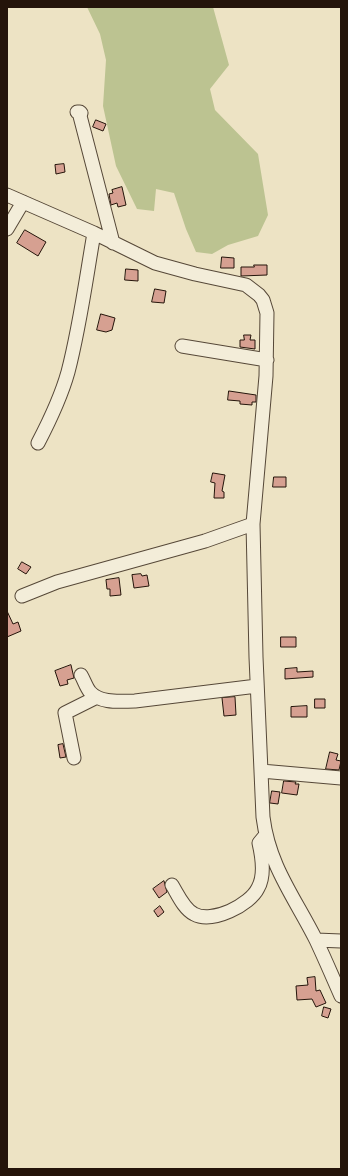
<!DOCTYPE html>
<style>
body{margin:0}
#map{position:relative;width:348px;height:1176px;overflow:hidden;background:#ede3c4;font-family:"Libre Caslon Text",serif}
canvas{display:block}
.frame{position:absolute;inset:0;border:8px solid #24140a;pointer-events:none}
</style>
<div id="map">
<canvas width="348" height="1176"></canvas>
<div class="frame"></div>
</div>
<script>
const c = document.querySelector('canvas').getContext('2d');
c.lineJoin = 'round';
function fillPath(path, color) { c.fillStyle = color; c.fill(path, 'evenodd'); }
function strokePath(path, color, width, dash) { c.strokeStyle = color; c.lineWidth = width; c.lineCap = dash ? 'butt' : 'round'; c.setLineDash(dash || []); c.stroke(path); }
fillPath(new Path2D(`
 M87,7H213L229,65L210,89L215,110L258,154L268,215L258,236L228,245L212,254L196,252L186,229L174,193L156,189L154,211L137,209L116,166L103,106L106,60L100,34Z`), '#bcc391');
const building = new Path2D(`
 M96,120L106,124L103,131L93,127Z
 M64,164L65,172L56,174L55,165Z
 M122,187L126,205L118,207L117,203L111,205L109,194L113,193L112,190Z
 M25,230L46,242L38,256L17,243Z
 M222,257L234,258V268H221Z
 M254,265H267V275L241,276V267H254Z
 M126,269L138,270V281L125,280Z
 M155,289L166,291L164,303L152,302Z
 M101,314L115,318L112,330L106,332L97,330Z
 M244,335H251L250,340H255V349L240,347V340H244Z
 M229,391L256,395V402H252V405L240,404V401L228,400Z
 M213,473L225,475L222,491L224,492V498H214L215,483L211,482Z
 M274,477H286V487H273Z
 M22,562L31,567L26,574L18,569Z
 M141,574L142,576L147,575L149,586L134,588L132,575Z
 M119,578L121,595L110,596V589H107L106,580Z
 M7,611L13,624L18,622L21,631L7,637Z
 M281,637H296V647H281Z
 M71,665L74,678L67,680L68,684L60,686L55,671Z
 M297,668V672L313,671V677L285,679V669Z
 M235,697L236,715L224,716L222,698Z
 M315,699H325V708H315Z
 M307,706V717H291V707Z
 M63,744L66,757L60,758L58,745Z
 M330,752L338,754L336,760L341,761L339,770L326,769Z
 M284,781L296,782L295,784H299L297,795L282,793Z
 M272,791L280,792L278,804L270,803Z
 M164,881L167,892L159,898L153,889Z
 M160,906L164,912L158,917L154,911Z
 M315,977L316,991L320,990L326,1003L316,1007L312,999L297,1000L296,986L308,985L307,978Z
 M324,1007L331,1009L328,1018L322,1016Z`);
fillPath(building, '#d6a091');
strokePath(building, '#24140a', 1);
const minor = new Path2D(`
 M77,112H80L81,113L80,116L113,243
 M7,195L94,233L155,263L195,274L246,285L259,295L263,300L267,313L266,376L253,524L256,657L263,817C269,866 295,898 316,940C325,959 333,978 341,996
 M7,229L23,202
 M182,346L267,360
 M38,443C50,420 61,397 68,372C80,326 86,279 94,233
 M22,596L57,582L205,541L253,524
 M81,675C84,680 86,687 90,692C101,704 121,701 135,701L257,686
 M74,758L65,713L97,697
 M261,771L341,778
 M172,885C178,895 184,909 194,914C212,924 250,905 258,888C265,876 262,856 259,843L264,837
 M316,940L341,941`);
strokePath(minor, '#564838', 15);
strokePath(minor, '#f3edd9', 13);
</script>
